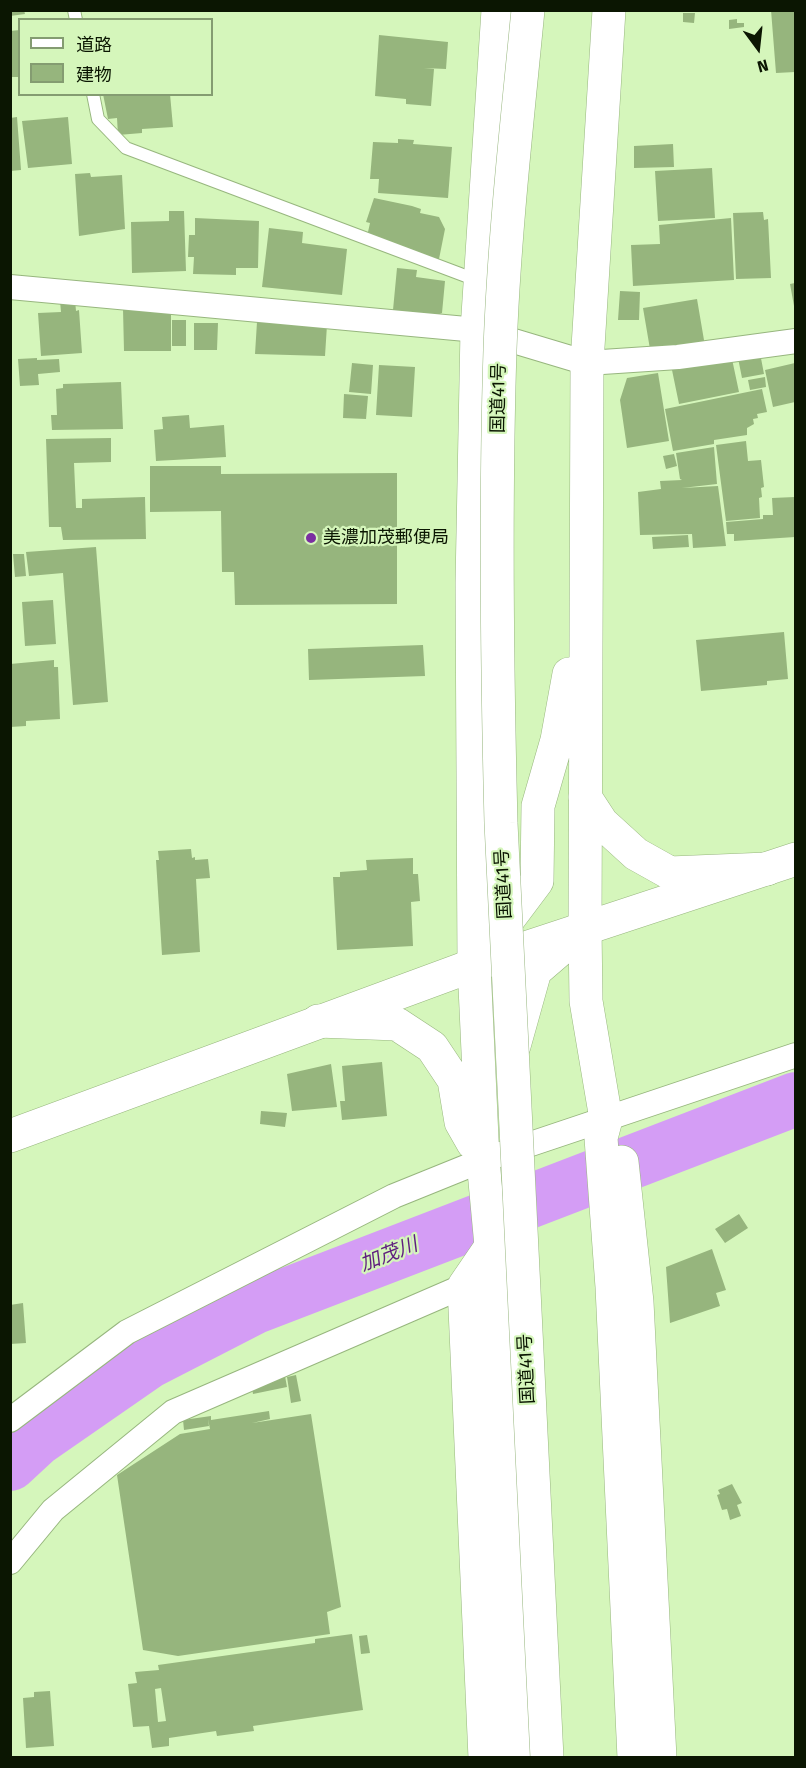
<!DOCTYPE html>
<meta charset="utf-8">
<style>
body{margin:0}
#map{position:relative;width:806px;height:1768px;overflow:hidden;background:#d5f6bb;font-family:"Fira Sans","Noto Sans JP",sans-serif}
canvas{display:block}
.frame{position:absolute;inset:0;border:12px solid #0b1602;pointer-events:none}
.legend{position:absolute;left:18px;top:18px;width:195px;height:78px;box-sizing:border-box;background:#d5f6bb;border:2px solid #849c71;margin:0;padding:8px 10px;list-style:none;font-size:18px;color:#0b1602}
.legend li{display:flex;align-items:center;gap:12px;height:30px}
.legend b{width:30px;border:2px solid #849c71}
.north{position:absolute;left:728px;top:18px;width:60px;height:60px;-webkit-text-stroke:4px #d5f6bb;paint-order:stroke;rotate:165deg;font-size:16px;font-weight:700;line-height:24px;text-align:center;color:#0b1602}
.north::after{content:'';display:block;margin:auto;width:21px;height:27px;background:#0b1602;clip-path:polygon(50% 0,100% 100%,50% 72%,0 100%)}
</style>
<div id="map">
<canvas width="806" height="1768"></canvas>
<div class="frame"></div>
<ul class="legend">
<li><b style="height:8px;background:#fff"></b>道路</li>
<li><b style="height:16px;background:#96b57d"></b>建物</li>
</ul>
<div class="north">N</div>
</div>
<script>
const c = document.querySelector('canvas').getContext('2d');
c.lineJoin = 'round';
function strokePath(path, color, width, dash) { c.strokeStyle = color; c.lineWidth = width; c.lineCap = dash ? 'butt' : 'round'; c.setLineDash(dash || []); c.stroke(path); }
function fillPath(path, color) { c.fillStyle = color; c.fill(path, 'evenodd'); }
function write(font, color, halo, rows, align = 'center') {
  c.font = font + ' "Fira Sans","Noto Sans JP",sans-serif'; c.lineWidth = 4.5; c.setLineDash([]); c.textBaseline = 'middle'; c.strokeStyle = halo; c.fillStyle = color; for (const [text, x, y, turn = 0] of rows) {
    c.save(); c.translate(x, y); c.rotate((+turn || 0) * Math.PI / 180); c.textAlign = isNaN(turn) ? turn : align; if (halo) c.strokeText(text, 0, 0); c.fillText(text, 0, 0); c.restore();
  }
}
strokePath(new Path2D(`
 M10,1464L37,1439L148,1362L255,1307L796,1099`), '#d49df5', 54);
fillPath(new Path2D(`
 M10,10H24L25,14L10,16Z
 M771,10H795V72L776,73Z
 M683,13H695L694,23L683,22Z
 M737,19V23H744V27L729,29V20Z
 M20,30V77H10V31Z
 M379,35L448,42L446,69L424,68L434,69L431,106L406,104V99L375,96Z
 M103,94H170L173,127L142,129V133L118,135L117,118L108,119Z
 M17,117L21,170L10,171V118Z
 M68,117L72,164L28,168L22,121Z
 M398,139L414,140L413,144L452,147L448,198L378,193L379,179H370L373,142L398,143Z
 M673,144L674,167L634,168V146Z
 M712,168L715,218L658,221L655,171Z
 M90,173L91,177L122,175L125,229L79,236L75,174Z
 M374,198L412,206L421,209L420,213L439,217L445,229L438,264L366,241L370,223L366,222Z
 M169,211H184L186,271L132,273L131,222L169,221Z
 M763,212L764,220L768,219L771,278L736,279L733,213Z
 M195,218L259,221L258,268H236V275L193,274L194,257H188L189,235H195Z
 M731,218L734,280L633,286L631,245L660,244L659,225Z
 M269,228L303,232L302,243L347,249L342,295L262,287Z
 M397,268L417,270L416,277L445,281L442,313L437,315L393,310Z
 M795,283V306H794L790,284Z
 M620,291L640,292L639,320H618Z
 M697,299L705,346L651,355L643,308Z
 M75,300L76,311L79,310L82,353L41,356L38,313L61,312L60,301Z
 M123,309H171V351H124Z
 M172,320H186V346H172Z
 M257,322L327,325L325,356L255,354Z
 M194,323H218L217,350H194Z
 M760,353L764,374L742,378L738,358Z
 M37,358V360L59,359L60,372L38,374L39,385L20,386L18,359Z
 M724,359H732L739,392L679,404L672,370Z
 M352,363L373,365L371,394L349,392Z
 M795,363V402L773,407L765,370Z
 M379,365L415,367L412,417L376,415Z
 M658,373L669,441L627,448L620,400L627,378Z
 M765,377L766,387L750,390L748,380Z
 M121,382L123,429L52,430L51,415H57L56,389L63,388V384Z
 M762,389L767,412L757,414L758,418L753,419L754,424L747,428V435L714,440V444L673,451L665,409Z
 M344,394L368,396L366,419L343,418Z
 M189,415L190,428L224,425L226,457L156,461L154,430L163,429L162,417Z
 M111,438V462L74,463L76,508H82V499L145,497L146,539L63,540L61,527H49L46,439Z
 M746,441L748,461L761,460L764,487L761,488L762,497L759,498L760,518L726,521L716,445Z
 M714,447L717,484L682,488L718,486L726,546L693,548L692,534L640,535L638,492L661,489L660,481L682,480L680,479L676,453Z
 M674,454L677,466L666,469L663,456Z
 M150,466H221V474L397,473V604L235,605L234,572H222L221,511L150,512Z
 M795,497V537L734,541V534H727L726,522L763,519V515H773L772,498Z
 M688,535L689,547L653,549L652,537Z
 M96,547L108,702L73,705L63,573L29,576L26,552Z
 M13,554H24L26,576L15,577Z
 M53,600L56,644L25,646L22,602Z
 M784,632L788,679L767,681V685L701,691L696,640Z
 M423,645L425,676L309,680L308,649Z
 M54,660V667H58L60,719L26,721V726L10,727V664Z
 M191,849L192,858L195,857V860L208,859L210,878L196,879L200,952L162,955L156,860H159L158,851Z
 M413,858V874H418L420,901L411,902L413,946L337,950L333,877H340V872L367,870L366,860Z
 M382,1062L387,1116L342,1120L340,1101H345L342,1066Z
 M331,1064L337,1107L292,1111L287,1074Z
 M261,1111L287,1113L285,1127L260,1124Z
 M739,1214L748,1228L725,1243L715,1229Z
 M712,1249L726,1290L716,1293L720,1306L670,1323L666,1267Z
 M23,1303L26,1343L10,1344V1305Z
 M296,1375L301,1401L291,1403L287,1377Z
 M285,1376L287,1387L253,1394L251,1382Z
 M269,1411L270,1419L252,1423L311,1414L341,1607L327,1612L330,1634L178,1656L143,1650L117,1475L180,1434L210,1429L208,1419L209,1426L184,1430L183,1420L211,1416V1420Z
 M732,1484L742,1503L737,1505L741,1516L730,1520L727,1509L722,1510L717,1495L720,1494L718,1490Z
 M352,1634L363,1710L253,1726L254,1731L217,1736L216,1731L169,1738V1746L152,1748L149,1726L133,1727L128,1684L137,1683L135,1672L159,1670L158,1665L315,1643V1639ZM161,1688L166,1721L158,1722L155,1689Z
 M367,1635L370,1653L361,1654L359,1636Z
 M50,1691L54,1746L26,1748L23,1698L34,1697V1692Z`), '#96b57d');
const lane = new Path2D(`
 M74,10L76,20
 M93,94L98,119L126,148L479,281`);
const street = new Path2D(`
 M10,287L477,330L587,363L678,357L796,341
 M10,1420L127,1332L394,1196L483,1160L796,1055
 M10,1562L53,1510L173,1412L464,1286`);
const secondary = new Path2D(`
 M10,1136L474,965L796,859`);
const highway = new Path2D(`
 M498,10L477,330L472,583L474,965L483,1160L495,1289L518,1758
 M609,10L587,363L585,928L586,1001L606,1119L601,1138L612,1287L634,1758
 M585,797L602,823L636,854L670,873L767,869
 M495,937L537,881L538,806L557,740L569,674
 M318,1021L397,1024L432,1047L454,1080L461,1122L473,1143
 M514,1046L535,971L585,928
 M622,1162L637,1302L660,1758
 M485,1758L464,1286L490,1248`);
strokePath(lane, '#97b67e', 14);
strokePath(street, '#97b67e', 26);
strokePath(secondary, '#97b67e', 34);
strokePath(highway, '#97b67e', 34);
strokePath(lane, '#fff', 12);
strokePath(street, '#fff', 24);
strokePath(secondary, '#fff', 33);
strokePath(highway, '#fff', 33);
const highwayBridge = new Path2D(`
 M528,10C517,123 504,237 500,350C495,508 497,666 501,823L547,1758`);
strokePath(highwayBridge, '#97b67e', 34, []);
strokePath(highwayBridge, '#fff', 33);
for (const [x, y, r, color] of [
 [311,538,6,"#7b2fa1"]
]) { const dot = new Path2D(); dot.arc(x, y, r, 0, 2 * Math.PI); c.fillStyle = color; c.fill(dot); strokePath(dot, '#d5f6bb', 2); }
write('18px', '#0b1602', '#d5f6bb', [
 ["国道41号",499,398,-89],
 ["国道41号",504,884,-93],
 ["国道41号",527,1369,-93]
]);
write('18px', '#0b1602', '#d5f6bb', [
 ["美濃加茂郵便局",323,538]
], 'left');
write('italic 20px', '#5f1e7f', '#d5f6bb', [
 ["加茂川",389,1255,-21]
]);
</script>
